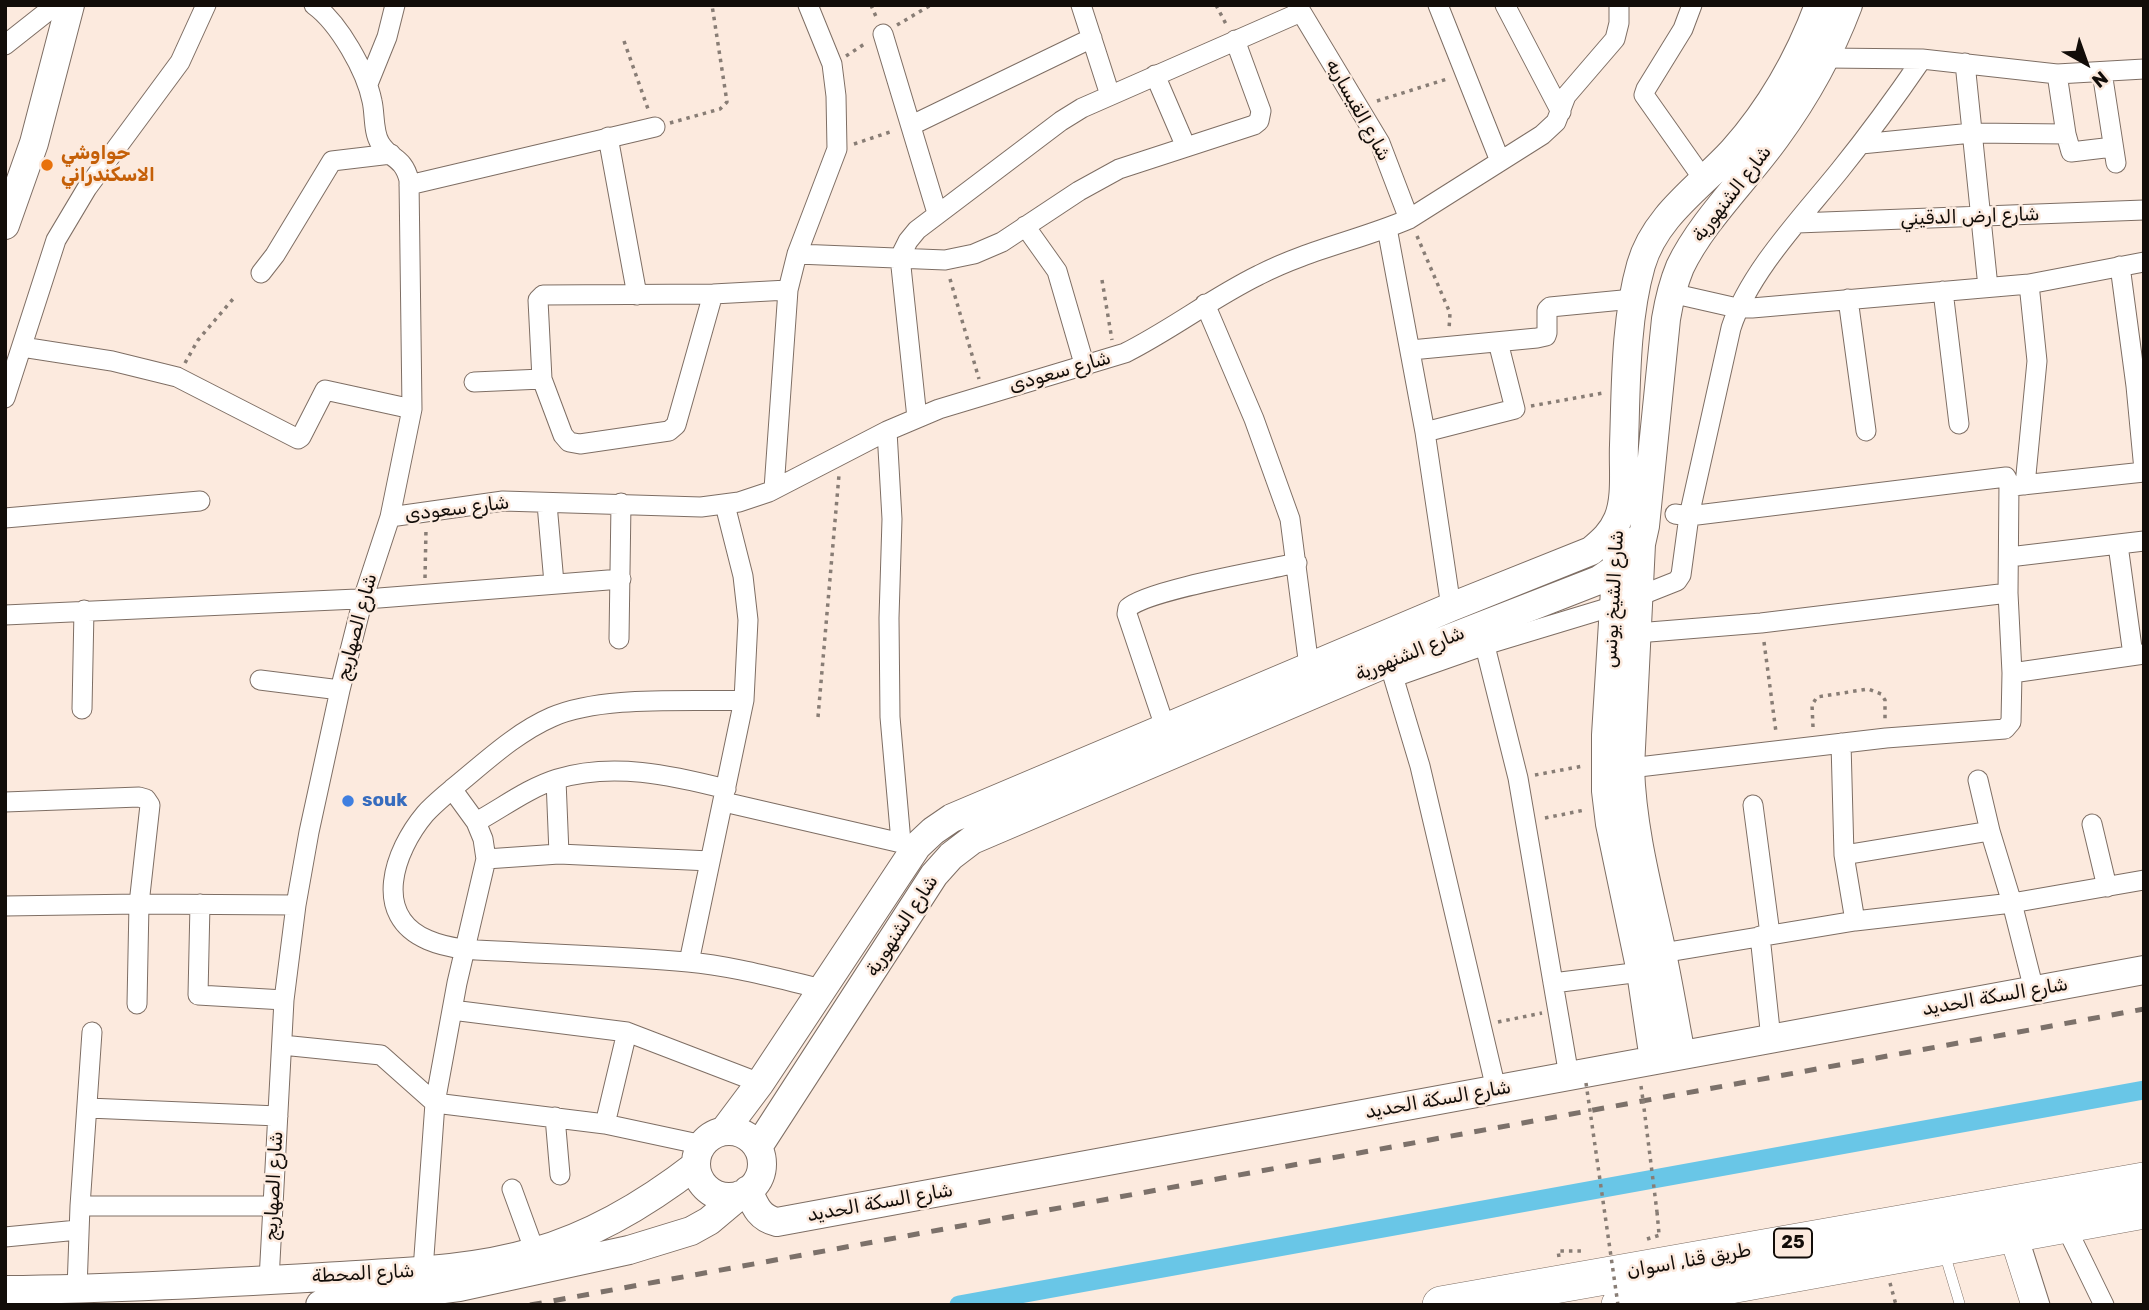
<!DOCTYPE html>
<meta charset="utf-8">
<style>
body{margin:0}
#map{position:relative;width:2149px;height:1310px;overflow:hidden;background:#fceade;font-family:Rubik,sans-serif}
canvas{display:block}
.frame{position:absolute;inset:0;border:7px solid #120d09;pointer-events:none}
.north{position:absolute;left:2051px;top:28px;width:70px;height:70px;-webkit-text-stroke:5px #fceade;paint-order:stroke;rotate:140deg;font-size:19px;font-weight:700;line-height:28px;text-align:center;color:#120d09}
.north::after{content:'';display:block;margin:auto;width:24px;height:32px;background:#120d09;clip-path:polygon(50% 0,100% 100%,50% 72%,0 100%)}
</style>
<div id="map">
<canvas width="2149" height="1310"></canvas>
<div class="frame"></div>
<div class="north">N</div>
</div>
<script>
const c = document.querySelector('canvas').getContext('2d');
c.lineJoin = 'round';
function strokePath(path, color, width, dash) { c.strokeStyle = color; c.lineWidth = width; c.lineCap = dash ? 'butt' : 'round'; c.setLineDash(dash || []); c.stroke(path); }
function write(font, color, halo, rows, align = 'center') {
  c.font = font + ' Rubik,"Noto Naskh Arabic",sans-serif'; c.lineWidth = 5; c.setLineDash([]); c.textBaseline = 'middle'; c.strokeStyle = halo; c.fillStyle = color; for (const [text, x, y, turn = 0] of rows) {
    c.save(); c.translate(x, y); c.rotate((+turn || 0) * Math.PI / 180); c.textAlign = isNaN(turn) ? turn : align; if (halo) c.strokeText(text, 0, 0); c.fillText(text, 0, 0); c.restore();
  }
}
strokePath(new Path2D(`
 M959,1305L2144,1090`), '#69c6e7', 19);
const lane = new Path2D(`
 M2006,1242L2026,1305
 M1945,1255L1960,1305`);
const street = new Path2D(`
 M1081,5L1110,95
 M1297,5L1380,143L1409,219
 M1438,5L1500,161
 M1505,5L1561,112
 M1692,5L1683,29L1646,89L1644,95L1704,180
 M883,34L937,213
 M5,45L48,11
 M1922,59L2057,74L2144,69
 M1965,63L1988,287
 M2102,72L2116,163
 M1155,75L1186,147
 M368,84L387,37L395,5
 M912,125L1092,38
 M2066,134L2071,152L2113,147
 M608,137L637,295
 M1861,144L1972,133L2066,134L2057,74
 M409,185L655,127
 M1797,223L2144,210
 M1025,226L1057,271L1085,367
 M1387,228L1425,432L1451,607
 M797,254L945,260L974,254L1002,242L1079,191L1119,169L1254,125L1259,121L1261,111L1235,40
 M2120,266L2136,386L2144,470
 M261,273L275,255L332,161L391,154
 M1943,291L1959,424
 M1671,293L1737,308H1752L2029,284L2144,262
 M713,294L676,425L669,431L580,444L569,442L563,435L542,379L538,300L543,295L713,294L788,290
 M1848,299L1866,431
 M1205,304L1254,419L1290,519L1309,667
 M22,347L112,361L177,377L298,439L301,437L325,390L412,409
 M1411,350L1537,338L1546,336L1547,333V310L1550,307L1633,299
 M474,382L542,379
 M5,398L56,240L87,188L180,62L206,5
 M917,418L900,257L908,241L917,230L1061,121L1082,108L1301,12
 M887,431L892,519L889,618L890,717L901,842
 M1425,432L1515,409L1498,342
 M2025,485L2037,361L2029,284
 M2013,486L2144,472
 M774,489L788,290L797,254L837,149L836,96L832,64L808,5
 M547,504L554,583
 M1675,514L1689,516L2006,477L2009,483L2008,593
 M390,517L503,501L701,507L739,502L769,492L887,431L939,409L1125,353C1171,330 1212,298 1259,275C1307,250 1360,240 1409,219L1542,135L1556,122L1566,96L1615,39L1619,23V5
 M5,518L200,501
 M2118,545L2133,655
 M2009,557L2144,541
 M5,615L379,598L621,579
 M1482,634L1518,778L1569,1076
 M619,639L621,503
 M1390,666L1420,766L1496,1089
 M2012,673L2144,654
 M1394,677L1485,645L1614,606L1677,581L1681,575L1689,516L1731,328C1749,272 1803,216 1840,170C1869,134 1896,97 1922,59L1826,58
 M260,680L340,690
 M82,709L84,610
 M1165,727L1127,614L1128,608C1147,590 1266,570 1297,563
 M1841,743L1844,855L1855,921
 M1630,768L1886,738L2005,729L2011,722L2012,673L2008,593L1761,623L1637,633
 M556,780L559,854
 M452,789C483,764 515,733 552,717C602,695 689,702 744,700L748,620L743,576L725,505
 M5,802L139,797L146,799L150,805L139,904L296,905
 M724,802L910,845
 M1753,805L1770,934
 M476,822C502,808 528,788 557,779C612,762 671,775 726,789
 M2092,824L2107,887
 M1990,831L2012,903L2034,990
 M1844,855L1990,831L1978,780
 M486,859L559,854L710,861
 M200,904L198,995L284,1000
 M5,906L139,904L137,1004
 M1760,936L1771,1039
 M1662,953L1855,921L2012,903L2144,880
 M689,962L744,700
 M1553,983L1641,972
 M452,1010L627,1032L760,1083
 M282,1045L381,1055L435,1103L605,1124L703,1145
 M88,1108L278,1116
 M555,1117L560,1175
 M605,1124L627,1032
 M512,1189L535,1252
 M80,1206L92,1032
 M2065,1225L2104,1305
 M2015,1226L2040,1305
 M5,1237L78,1230
 M423,1270L435,1103L457,983L486,859L483,839L476,822L452,789C443,797 433,805 425,814C394,851 371,916 428,940C456,952 488,950 517,952C574,955 631,957 688,962C733,966 779,979 823,989
 M269,1280L284,1000L296,905L309,832L340,690L363,599L390,517L412,409L409,180C403,156 390,160 380,143C373,132 375,113 372,101C366,71 339,23 314,5
 M77,1289L80,1206H273`);
const secondary = new Path2D(`
 M5,225L34,143L70,5
 M1638,539L1641,544L1630,768C1632,828 1647,885 1660,944C1668,981 1674,1018 1681,1055
 M1617,558L1606,735V791L1610,824L1641,972L1654,1060
 M724,1131L760,1083L917,846L933,831L952,818L1451,607L1591,551C1603,541 1612,533 1618,519C1627,498 1623,468 1624,445C1626,387 1625,321 1641,265C1655,216 1700,187 1733,151C1771,108 1799,59 1819,5
 M696 1164a33 33 0 1 1 66 0a33 33 0 1 1-66 0Z
 M758,1147L934,875L951,856L972,840L1389,662L1599,580L1631,558L1641,544L1645,526L1666,319C1669,301 1673,284 1680,267C1702,221 1746,179 1776,137C1806,96 1830,53 1848,5
 M748,1190C755,1206 759,1218 777,1222L2144,970
 M5,1290C111,1289 218,1283 323,1277C394,1272 466,1272 534,1252C594,1235 647,1203 696,1165
 M320,1305L459,1287L629,1250L691,1231L709,1221L740,1195`);
const highway = new Path2D(`
 M1441,1305L2144,1181
 M1620,1305L2144,1210`);
strokePath(lane, '#7e6e64', 11);
strokePath(street, '#7e6e64', 21);
strokePath(secondary, '#7e6e64', 30);
strokePath(highway, '#7e6e64', 38);
strokePath(new Path2D(`
 M871,5L877,19
 M1216,5L1227,26
 M897,25L931,5
 M624,41L648,109
 M846,56L866,43
 M1377,101L1447,79
 M670,123L720,109L727,102L712,5
 M854,144L893,131
 M1417,236L1450,313L1449,330
 M950,279L979,379
 M1102,280L1112,340
 M185,363L198,340L233,299
 M1531,406L1603,393
 M425,578L426,529
 M1764,642L1776,732
 M818,717L839,475
 M1813,727L1812,705L1817,697L1868,689L1881,694L1885,700V721
 M1535,775L1583,766
 M1545,818L1585,810
 M1498,1022L1542,1013
 M1641,1086L1643,1100
 M1657,1212L1659,1234
 M1647,1239L1660,1235
 M1559,1257L1558,1251H1582
 M1890,1283L1896,1305`), '#887d75', 3.5, [3.5, 5]);
strokePath(lane, '#fff', 10);
strokePath(street, '#fff', 19);
strokePath(secondary, '#fff', 28);
strokePath(highway, '#fff', 37);
strokePath(new Path2D(`
 M530,1305L2144,1009`), '#7c716a', 5, [12, 12]);
strokePath(new Path2D(`
 M1586,1083L1618,1305
 M1643,1100L1657,1212`), '#887d75', 3.5, [3.5, 5]);
for (const [x, y, r, color] of [
 [47,165,7,"#e8710a"],
 [348,801,7,"#3f7fe0"]
]) { const dot = new Path2D(); dot.arc(x, y, r, 0, 2 * Math.PI); c.fillStyle = color; c.fill(dot); strokePath(dot, '#fceade', 2.5); }
for (const [x, y, w] of [
 [1793,1243,38]
]) { const box = new Path2D(); box.roundRect(x - w / 2, y - 14.5, w, 29, 5); c.fillStyle = '#fceade'; c.fill(box); strokePath(box, '#120d09', 2); }
write('bold 18px', '#120d09', null, [
 ["25",1793,1243]
]);
write('19px', '#120d09', '#fceade', [
 ["شارع القيساريه",1358,110,61],
 ["شارع الشنهورية",1732,194,-52],
 ["شارع ارض الدقيني",1970,217,-2],
 ["شارع سعودى",1060,372,-16],
 ["شارع سعودى",457,509,-7],
 ["شارع الشيخ يونس",1614,599,-87],
 ["شارع الصهاريج",357,627,-75],
 ["شارع الشنهورية",1410,654,-22],
 ["شارع الشنهورية",902,926,-57],
 ["شارع السكة الحديد",1995,997,-10],
 ["شارع السكة الحديد",1438,1100,-10],
 ["شارع الصهاريج",274,1186,-87],
 ["شارع السكة الحديد",880,1203,-10],
 ["طريق قنا, اسوان",1689,1261,-10],
 ["شارع المحطة",363,1274,-3]
]);
write('bold 19px', '#c56008', '#fceade', [
 ["حواوشي",61,154],
 ["الاسكندراني",61,176]
], 'left');
write('bold 19px', '#366cbe', '#fceade', [
 ["souk",362,801]
], 'left');
</script>
